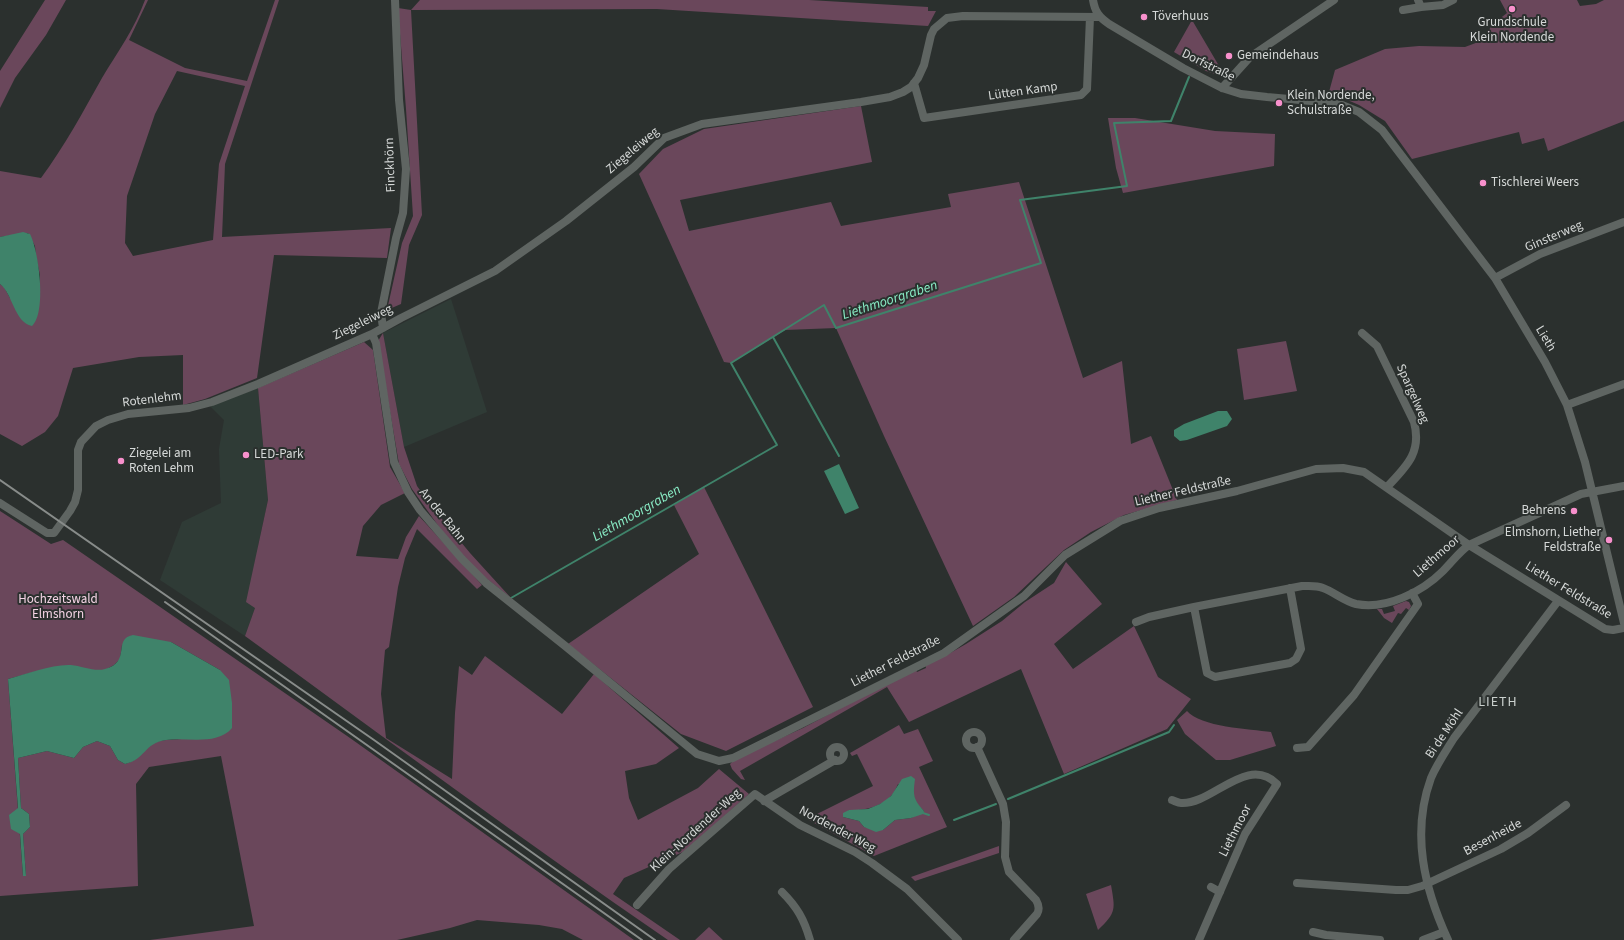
<!DOCTYPE html>
<meta charset="utf-8">
<style>
body{margin:0}
canvas{display:block;background:#2b302e}
</style>
<canvas width="1624" height="940"></canvas>
<script>
const c = document.querySelector('canvas').getContext('2d');
c.lineJoin = 'round';
function fillPath(path, color) { c.fillStyle = color; c.fill(path, 'evenodd'); }
function strokePath(path, color, width, dash) { c.strokeStyle = color; c.lineWidth = width; c.lineCap = dash ? 'butt' : 'round'; c.setLineDash(dash || []); c.stroke(path); }
function write(font, color, halo, rows, align = 'center') {
  c.font = font + ' "Source Sans 3",sans-serif'; c.lineWidth = 4; c.setLineDash([]); c.textBaseline = 'middle'; c.strokeStyle = halo; c.fillStyle = color; for (const [text, x, y, turn = 0] of rows) {
    c.save(); c.translate(x, y); c.rotate((+turn || 0) * Math.PI / 180); c.textAlign = isNaN(turn) ? turn : align; if (halo) c.strokeText(text, 0, 0); c.fillText(text, 0, 0); c.restore();
  }
}
fillPath(new Path2D(`
 M451,299L487,412L404,447L383,333Z
 M258,388L268,500L258,546L255,608L245,636L160,580L182,522L221,503L219,449L224,420L210,406Z`), '#2f3b36');
fillPath(new Path2D(`
 M45,0H66L46,35L15,78L0,108V71Z
 M145,0H148L129,40L185,68L247,81L275,0H279L225,164L222,237L391,228L387,258L274,255L257,378L205,399L183,405V355L139,357L73,368L58,416L45,432L22,446L0,434V284L4,287L10,298L38,311L40,275L36,257L35,246L28,233L0,237V171L41,178C64,147 83,112 102,78C117,53 135,28 145,0ZM177,71L245,86L219,164L213,240L133,256L125,243L127,196L155,114Z
 M420,0H809L928,7V11H936L928,26L657,9L411,10L422,215L409,245L401,304L387,310L402,243L413,216L406,109L398,8L411,10Z
 M1500,0H1577L1580,6L1596,4L1604,0H1624V121L1548,151L1544,138L1522,144L1519,132L1412,159L1385,121L1359,105L1329,92L1335,70L1385,49L1419,46L1465,47L1481,41L1493,24L1507,13Z
 M1192,20L1222,71L1215,74L1206,71L1174,52Z
 M861,106L872,162L680,200L689,231L831,202L841,226L951,207L948,194L1019,182L1083,378L1122,361L1131,444L1151,436L1177,500L1124,515L1091,532L1064,550L1014,597L973,626L884,436L836,328L785,330L731,363L724,362L639,174L663,149L704,129Z
 M1108,118H1135L1215,131L1275,134L1274,166L1123,193L1116,168Z
 M383,333L404,447L417,486L432,507L470,553L511,598L462,559L412,489L399,464L378,341Z
 M1286,341L1297,391L1244,400L1237,349Z
 M364,342L373,350L390,467L405,493L381,505L363,526L356,556L398,559L406,537L419,516L482,585L477,589L417,529L405,558L398,587L389,647L385,650L381,694L386,738L452,779L455,713L459,666L472,675L485,656L562,714L594,674L679,748L656,764L625,771L629,798L638,820L698,788L719,769L749,794L685,851L624,878L613,894L680,940H668C525,842 385,738 245,636L255,608L246,602L268,500L258,388Z
 M704,487L813,707L726,751L681,734L568,644L699,554L674,505Z
 M0,511L51,544L63,540L350,738L634,940H583L562,929L539,925L477,920L450,928L397,940H150L254,926L221,756L149,767L136,784L138,886L0,896ZM171,642L220,670L181,739C172,740 160,739 152,744C142,751 138,761 125,764L118,760L110,746L97,741L83,747L74,758L47,751L18,758L21,808L29,814L30,827L23,834L26,876H23L8,679L38,671L105,670L114,665L120,659L122,645Z
 M1066,562L1102,604L1054,644L1073,669L1134,626L1158,677L1191,699L1167,729L1064,774L1021,669L909,722L887,687L740,771L745,780L741,779L732,769L730,764L735,759L803,728L886,684L916,670L917,672L926,668L925,664L945,656L966,644L1002,621L1025,602L1054,583Z
 M1406,601L1409,602L1411,606L1409,610L1406,608L1401,614L1398,613L1392,623L1384,618L1377,609H1382L1384,614L1395,611L1393,606Z
 M1187,711C1200,727 1250,729 1271,732L1276,746L1230,760H1216L1185,734L1177,720Z
 M899,725L904,734L918,729L933,761L919,767L947,827L874,856L807,819L873,786L857,754L852,756L850,753ZM898,784L913,790L915,802L924,811L911,818L895,820L883,830L864,827L859,821L843,817L849,810C864,811 881,807 891,796C894,793 896,788 898,784Z
 M999,846V853L915,881L911,877Z
 M1111,885C1115,909 1117,912 1098,930L1086,894Z
 M709,927L723,940H695Z`), '#6a475b');
fillPath(new Path2D(`
 M23,232L30,234C39,251 47,313 32,326C14,322 13,294 0,284V237Z
 M1218,411H1227L1232,419L1227,426L1187,440L1180,441L1174,436V430L1184,424Z
 M839,464L859,508L845,514L824,471Z
 M133,635L171,642L220,670L229,680L232,703V728C217,746 187,737 166,740C144,743 145,760 125,764L118,760L110,746L97,741L83,747L74,758L47,751L18,758L21,808L29,814L30,827L23,834L26,876H23L20,834L11,829L9,815L18,808L8,679C27,674 52,664 71,665C82,666 95,672 105,669C132,662 112,639 133,635Z
 M911,776L915,779C913,795 913,799 924,811L923,814L911,818L895,820L883,830L876,832L864,827L859,821L843,817V813L849,810L868,809L880,804L891,796L902,779Z`), '#3f836a');
strokePath(new Path2D(`
 M773,337L839,456
 M511,598L777,445L731,363L824,305L836,328L1041,263L1020,200L1127,186L1114,123L1171,121L1189,77
 M1008,799L1169,732L1174,725
 M923,813L929,815
 M954,820L996,804`), '#3f836a', 2);
strokePath(new Path2D(`
 M1093,0C1095,12 1099,17 1109,24L1183,68L1222,88L1241,94L1267,97L1322,102L1342,105L1359,112L1382,130L1495,278L1545,362L1567,405L1585,462L1624,623
 M1421,7L1443,5L1453,0
 M1403,10L1421,7L1418,0
 M914,83L924,118L1081,95L1087,89L1090,17
 M1222,88L1250,57L1334,0
 M1495,278L1540,254L1624,222
 M383,328L381,313L396,238L403,213L406,169L399,100L395,0
 M1362,333L1377,346L1414,422C1422,452 1407,466 1387,487
 M372,334L376,343L394,462L408,492L420,510L462,559L486,583L564,645L697,754L719,761L733,758L944,653L1024,596L1065,555L1120,521L1159,508L1237,491L1316,469L1343,468L1364,472L1469,545L1605,629L1613,630L1624,628
 M1567,405L1624,384
 M0,503L47,533H54L70,511L75,502L78,490V450L81,442L96,426L108,420L128,414L189,408L212,402L258,384L372,334L401,318L495,271L566,221L634,167L664,138L702,124L861,102L890,97L903,92L911,87L918,78L924,65L931,35L934,29L947,18L963,16L1099,17
 M1290,588L1301,649L1296,659L1290,663L1215,677L1207,673L1194,607L1302,586C1309,586 1316,585 1323,588C1334,592 1344,601 1356,604C1386,610 1422,592 1443,571C1452,562 1459,552 1469,545L1581,494L1624,486
 M1136,622L1149,617L1194,607
 M966 740a8 8 0 1 1 16 0a8 8 0 1 1-16 0Z
 M977,747L1003,804L1006,822L1005,857L1009,872L1036,900C1039,905 1040,909 1037,914L1014,940
 M830 754a7 7 0 1 1 14 0a7 7 0 1 1-14 0Z
 M1297,748L1308,747L1354,695L1418,604L1412,593
 M1172,800C1175,801 1178,803 1181,803C1212,805 1247,754 1277,784L1245,834L1199,940
 M764,801L835,760
 M1297,883L1396,890H1408L1422,886L1501,849L1528,833L1566,805
 M1211,887L1220,892
 M782,892C797,907 804,919 810,940
 M637,905L669,869L755,794L800,825L855,852L872,863L907,889L958,940
 M1313,932L1326,935L1380,940
 M1423,940L1444,932
 M1448,940C1424,888 1411,833 1431,778C1437,764 1446,751 1454,738L1558,601`), '#5f6562', 8);
strokePath(new Path2D(`
 M0,480L374,740L655,940
 M165,602L642,940`), '#888c8a', 2);
for (const [x, y, r, color] of [
 [1512,9,4,"#f890cc"],
 [1144,17,4,"#f890cc"],
 [1229,56,4,"#f890cc"],
 [1279,103,4,"#f890cc"],
 [1483,183,4,"#f890cc"],
 [246,455,4,"#f890cc"],
 [121,461,4,"#f890cc"],
 [1574,511,4,"#f890cc"],
 [1609,540,4,"#f890cc"]
]) { const dot = new Path2D(); dot.arc(x, y, r, 0, 2 * Math.PI); c.fillStyle = color; c.fill(dot); strokePath(dot, '#2b302e', 1.5); }
write('13px', '#d6d9d8', '#2b302e', [
 ["Töverhuus",1152,17],
 ["Grundschule",1512,23,"center"],
 ["Klein Nordende",1512,38,"center"],
 ["Gemeindehaus",1237,56],
 ["Klein Nordende,",1287,96],
 ["Schulstraße",1287,111],
 ["Tischlerei Weers",1491,183],
 ["Ziegelei am",129,454],
 ["Roten Lehm",129,469],
 ["LED-Park",254,455],
 ["Behrens",1566,511,"right"],
 ["Elmshorn, Liether",1601,533,"right"],
 ["Feldstraße",1601,548,"right"]
], 'left');
write('13px', '#d6d9d8', '#2b302e', [
 ["Dorfstraße",1208,66,26],
 ["Lütten Kamp",1023,92,-8],
 ["Ziegeleiweg",633,151,-40],
 ["Finckhörn",391,165,-92],
 ["Ginsterweg",1554,237,-23],
 ["Ziegeleiweg",363,323,-26],
 ["Lieth",1545,339,59],
 ["Spargelweg",1412,394,66],
 ["Rotenlehm",152,400,-7],
 ["Liether Feldstraße",1183,492,-13],
 ["An der Bahn",442,516,51],
 ["Liethmoor",1437,557,-41],
 ["Liether Feldstraße",1568,591,31],
 ["Liether Feldstraße",896,662,-27],
 ["Bi de Möhl",1445,734,-56],
 ["Nordender Weg",837,830,28],
 ["Klein-Nordender-Weg",696,831,-42],
 ["Liethmoor",1236,831,-63],
 ["Besenheide",1493,838,-28]
]);
write('13px', '#f5d4e5', '#2b302e', [
 ["Hochzeitswald",58,600],
 ["Elmshorn",58,615]
]);
write('italic 14px', '#89edc6', '#2b302e', [
 ["Liethmoorgraben",890,301,-18],
 ["Liethmoorgraben",637,514,-30]
]);
c.letterSpacing = '1px';
write('14px', '#cad0cd', '#2b302e', [
 ["LIETH",1498,703]
]);
c.letterSpacing = '0px';
</script>
